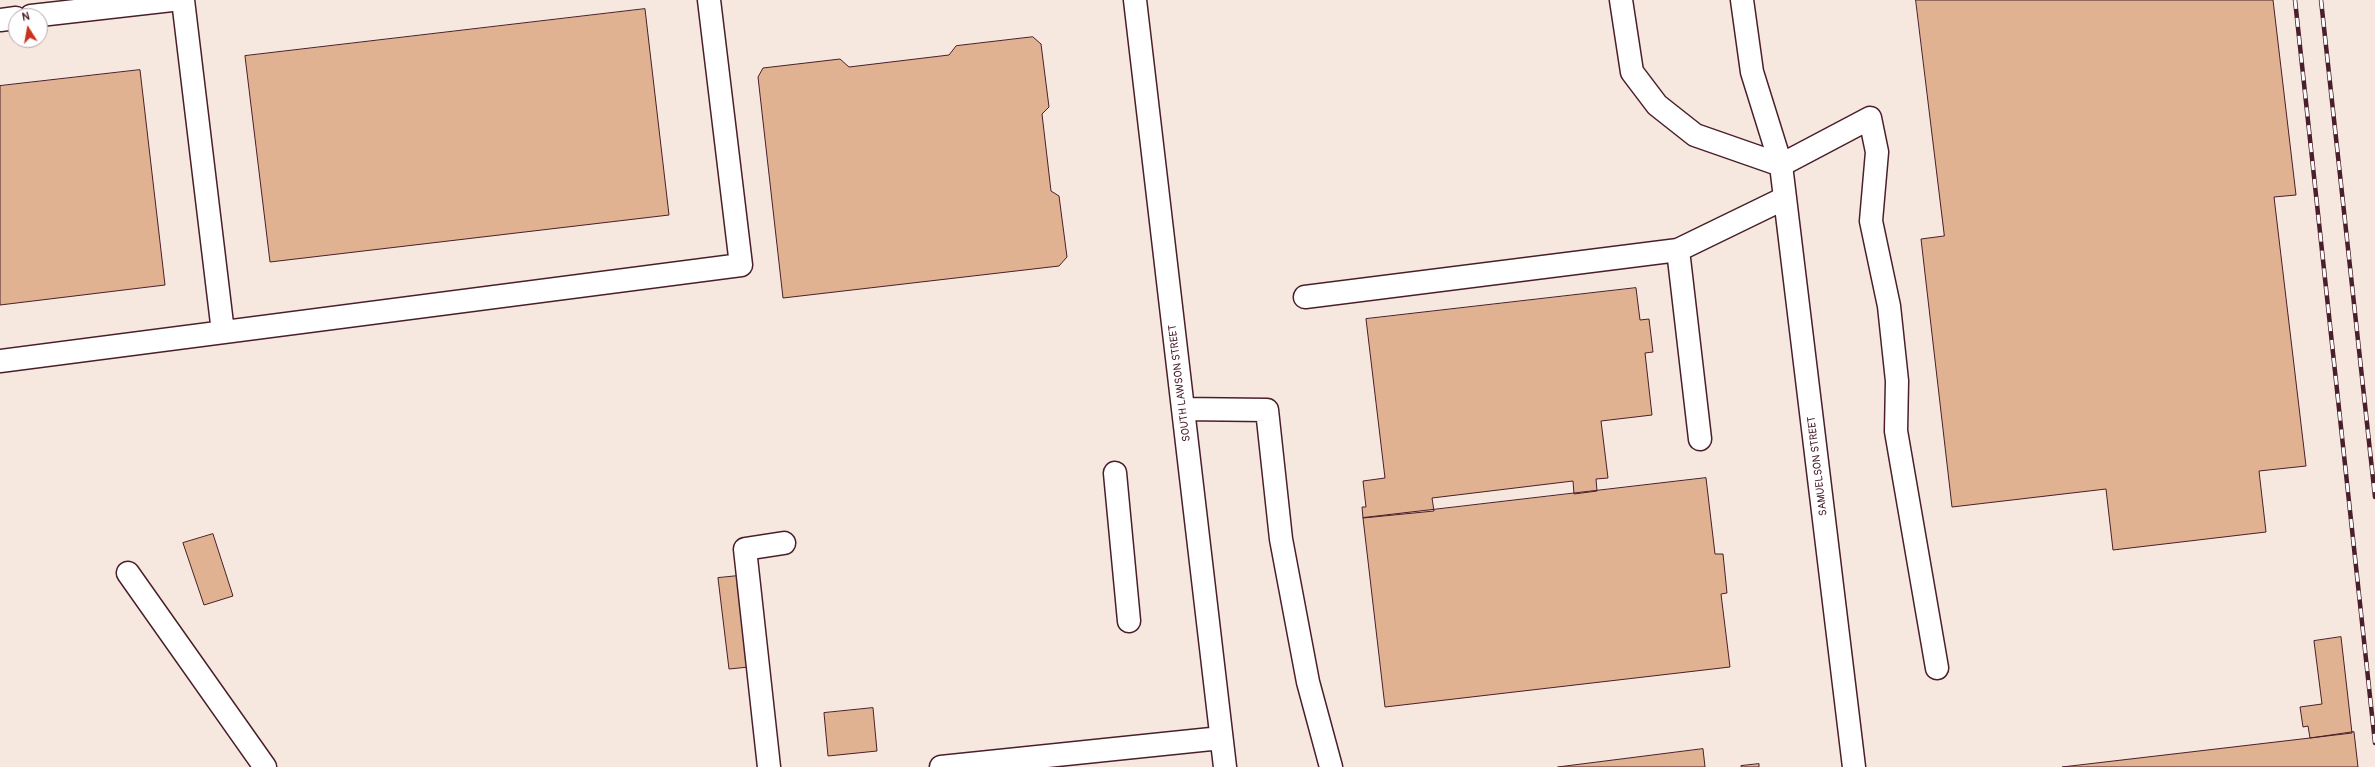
<!DOCTYPE html>
<style>
body{margin:0}
#map{position:relative;width:2375px;height:767px;overflow:hidden;background:#fff;font-family:Pangolin,sans-serif}
canvas{display:block}
.north{position:absolute;left:8px;top:8px;width:40px;height:40px;box-sizing:border-box;background:#fff;border:1px solid #b7a5aa;border-radius:50%;rotate:349deg;font-size:11px;font-weight:700;line-height:16px;text-align:center;color:#4a1f2b}
.north::after{content:'';display:block;margin:auto;width:14px;height:18px;background:#c8321e;clip-path:polygon(50% 0,100% 100%,50% 72%,0 100%)}
</style>
<div id="map">
<canvas width="2375" height="767"></canvas>
<div class="north">N</div>
</div>
<script>
const c = document.querySelector('canvas').getContext('2d');
c.lineJoin = 'round';
function fillPath(path, color) { c.fillStyle = color; c.fill(path, 'evenodd'); }
function strokePath(path, color, width, dash) { c.strokeStyle = color; c.lineWidth = width; c.lineCap = dash ? 'butt' : 'round'; c.setLineDash(dash || []); c.stroke(path); }
function write(font, color, halo, rows, align = 'center') {
  c.font = font + ' Pangolin,sans-serif'; c.lineWidth = 3.5; c.setLineDash([]); c.textBaseline = 'middle'; c.strokeStyle = halo; c.fillStyle = color; for (const [text, x, y, turn = 0] of rows) {
    c.save(); c.translate(x, y); c.rotate((+turn || 0) * Math.PI / 180); c.textAlign = isNaN(turn) ? turn : align; if (halo) c.strokeText(text, 0, 0); c.fillText(text, 0, 0); c.restore();
  }
}
fillPath(new Path2D(`
 M0,0H2375V767H0ZM16,16H40V40H16Z`), '#f6e8de');
const building = new Path2D(`
 M1916,0H2273L2296,195L2274,197L2306,466L2259,471L2266,532L2113,550L2106,489L1952,507L1921,239L1944,236Z
 M645,9L669,215L270,262L245,56Z
 M1033,37L1041,44L1049,107L1042,114L1051,191L1059,196L1067,257L1059,266L783,298L758,77L763,68L840,59L849,67L949,55L956,46Z
 M140,70L165,285L0,305V86Z
 M1636,288L1640,320L1649,319L1653,352L1645,353L1652,415L1601,421L1608,478L1596,479L1597,491L1574,494L1573,481L1432,498L1434,511L1363,518L1362,507H1366L1363,481L1385,478L1366,319Z
 M1706,478L1715,554H1723L1727,593L1721,594L1730,667L1385,707L1363,518Z
 M213,534L233,596L204,605L183,543Z
 M738,576L749,667L729,669L718,578Z
 M2341,637L2352,733L2310,738L2308,726L2303,727L2300,707L2322,704L2314,641Z
 M873,708L877,751L828,756L824,713Z
 M2354,732L2358,767H2062L2310,738Z
 M1703,749L1705,767H1558Z
 M1759,764V767H1741V766Z`);
fillPath(building, '#e1b292');
strokePath(building, '#4a1f2b', 1);
const minor = new Path2D(`
 M183,0L223,332
 M1135,0L1225,767
 M1621,0L1632,72L1657,105L1695,135L1781,165L1870,118L1877,152L1871,221L1889,306L1897,381L1896,431L1937,668
 M1742,0L1752,72L1781,165L1854,767
 M31,16L172,0
 M0,20L16,18
 M1305,297L1678,250
 M0,361L741,265L709,0
 M1183,409L1267,410L1281,539L1308,682L1331,767
 M1700,439L1678,250L1785,198
 M1115,473L1129,621
 M128,573L265,767
 M769,767L745,549L784,543
 M941,767L1221,738`);
strokePath(minor, '#4a1f2b', 25);
strokePath(minor, '#fff', 22);
const rail = new Path2D(`
 M2295,0L2375,743
 M2321,0L2375,497`);
strokePath(rail, '#4a1f2b', 4.5);
strokePath(rail, '#fff', 3, [9]);
write('11px', '#4a1f2b', '#fff', [
 ["SOUTH LAWSON STREET",1180,383,-97],
 ["SAMUELSON STREET",1818,466,-97]
]);
</script>
